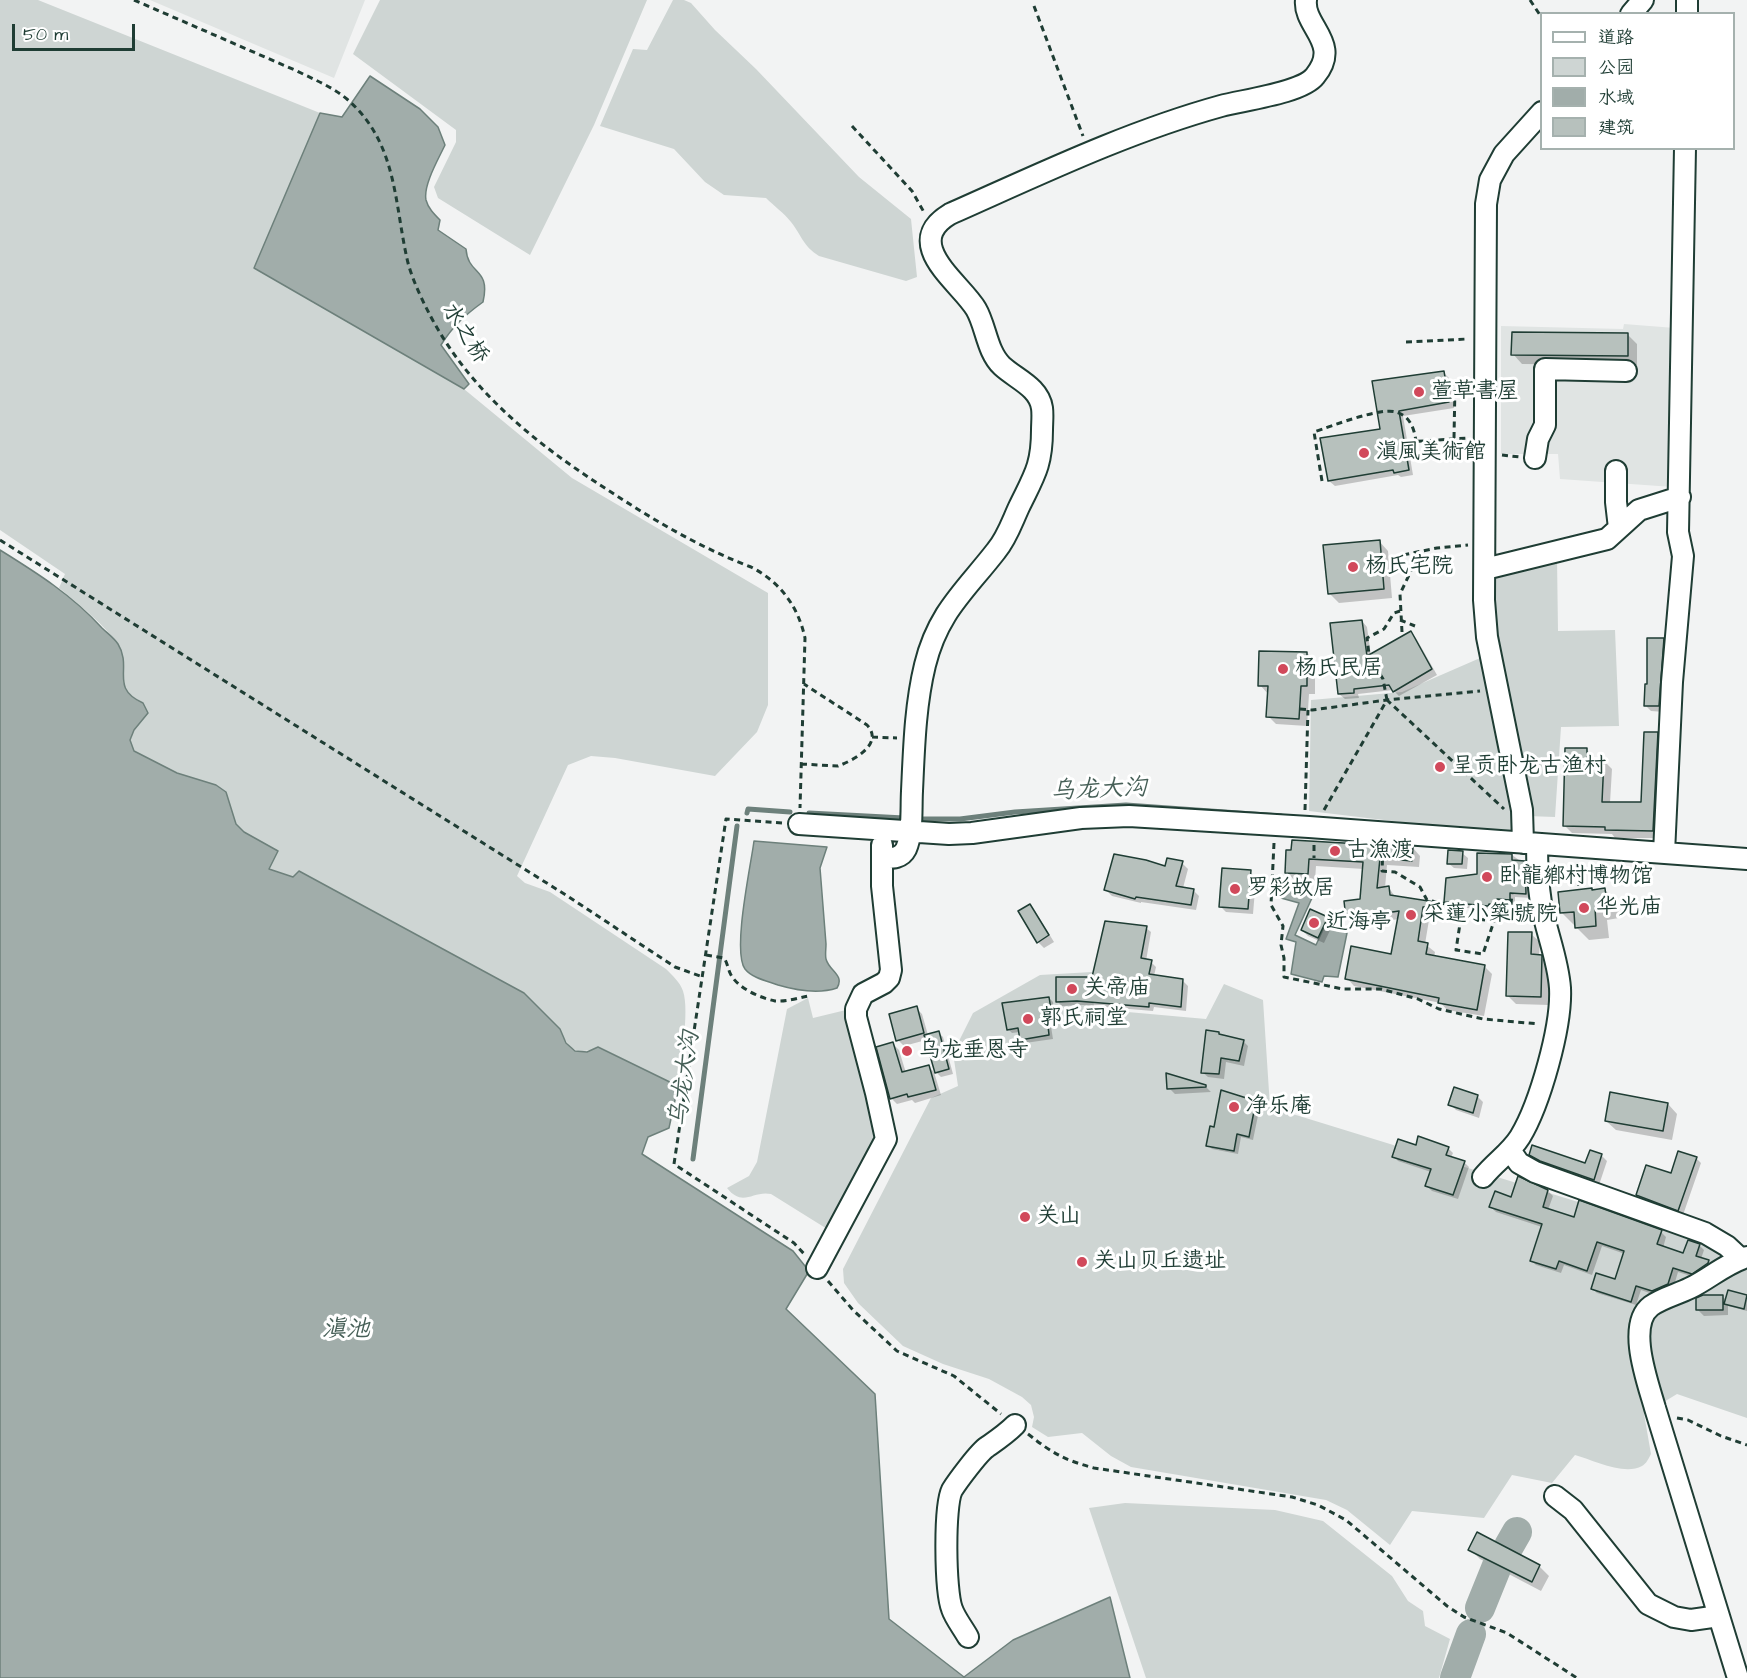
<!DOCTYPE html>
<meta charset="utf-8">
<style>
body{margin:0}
#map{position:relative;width:1747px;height:1678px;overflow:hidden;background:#f2f3f3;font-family:"Architects Daughter","LXGW WenKai TC",sans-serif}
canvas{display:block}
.legend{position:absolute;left:1540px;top:12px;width:195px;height:138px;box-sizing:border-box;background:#fff;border:2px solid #a5b1ae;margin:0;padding:8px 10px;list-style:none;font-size:18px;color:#1f3d34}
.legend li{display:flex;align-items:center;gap:12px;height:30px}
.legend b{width:30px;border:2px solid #a5b1ae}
.scale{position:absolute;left:12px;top:24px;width:123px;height:27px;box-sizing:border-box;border:3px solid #1f3d34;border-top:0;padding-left:8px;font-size:18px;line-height:21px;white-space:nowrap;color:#1f3d34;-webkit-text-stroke:4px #fff;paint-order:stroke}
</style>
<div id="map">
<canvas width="1747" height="1678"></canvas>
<ul class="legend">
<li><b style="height:8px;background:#fff"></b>道路</li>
<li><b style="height:16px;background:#ced5d3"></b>公园</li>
<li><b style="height:16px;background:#a1adaa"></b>水域</li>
<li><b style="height:16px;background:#b7c1bd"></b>建筑</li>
</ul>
<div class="scale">50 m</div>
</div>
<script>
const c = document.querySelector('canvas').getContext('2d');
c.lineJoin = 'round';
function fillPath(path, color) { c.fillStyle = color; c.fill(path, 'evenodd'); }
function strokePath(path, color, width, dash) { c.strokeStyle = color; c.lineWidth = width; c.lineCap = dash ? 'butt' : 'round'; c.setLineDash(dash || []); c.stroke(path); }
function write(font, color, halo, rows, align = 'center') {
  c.font = font + ' "Architects Daughter","LXGW WenKai TC",sans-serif'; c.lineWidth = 6; c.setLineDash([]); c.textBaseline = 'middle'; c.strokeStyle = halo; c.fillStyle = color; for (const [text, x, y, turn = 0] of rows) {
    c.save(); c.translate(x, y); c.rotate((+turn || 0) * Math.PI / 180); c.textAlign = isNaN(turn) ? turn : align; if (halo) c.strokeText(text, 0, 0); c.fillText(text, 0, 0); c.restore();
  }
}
fillPath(new Path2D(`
 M150,0H365L334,78Z
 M1624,324L1675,328L1673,487L1560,479L1558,454H1501V326L1623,329Z`), '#e0e4e3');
fillPath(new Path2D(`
 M0,0H38L320,113L254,268L464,389L572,478L768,593V705L757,732L715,776L615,758L591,756L568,765L517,876L525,883L550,892L666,969C672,975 680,982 683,991C690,1012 680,1063 678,1086L599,1047C576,1056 569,1050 560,1029L299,871L293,877L269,869L278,851L244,832L236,824L226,792L216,785L177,773L134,751L130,741L134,730L148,713L143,703C111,688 131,672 119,647C110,629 75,601 59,588L65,574L0,530Z
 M380,0H647L594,125L530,255L438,198L434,187L456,142V130L353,54Z
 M673,0H684L691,3L715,30L756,69L859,177L911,219L917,277L906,281L819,256C803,246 802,236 791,222C784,213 774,206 766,198L724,195L705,182L674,149L600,126L633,49L647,50Z
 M1557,558L1558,631L1615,630L1619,726L1561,727L1555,817L1527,816L1490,602L1495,573Z
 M1487,655L1517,836L1309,811L1311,700L1402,692Z
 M1092,972L1094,1009L1206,1019L1224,984L1263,1000L1270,1107L1747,1254V1418L1677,1394L1644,1414L1651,1454C1649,1458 1646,1464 1642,1466C1624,1476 1593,1460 1575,1455L1552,1483L1512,1475L1484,1518L1412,1511L1390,1545L1347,1510L1326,1500L1131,1467L1111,1456L1082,1433L1048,1437L1032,1427L1034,1417L1031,1405L1022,1397L989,1379L943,1364L903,1346L858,1303L844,1283L843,1269L931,1098L958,1086L953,1053L973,1013L1040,975Z
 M808,998L813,1018L846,1010L883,1132L832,1232L771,1194C753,1190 743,1208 727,1188L749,1176L757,1162L787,1009Z
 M1125,1503L1275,1510L1323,1521L1392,1576L1408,1601L1423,1611L1425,1626L1450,1639L1439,1678H1146L1089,1508Z`), '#ced5d3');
const water = new Path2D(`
 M370,76L420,109L438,127L445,145C439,158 423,185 426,200C428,208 434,214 440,220L438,230L466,249C468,276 491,267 483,302C465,315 453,326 441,345L469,384L464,389L254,268L320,113L342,117Z
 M0,550C37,573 72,595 102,628C107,633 114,638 118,644C133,668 109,688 143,703L148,713L134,730L130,740L134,751L177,773L216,785L226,792L236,824L244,832L278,851L269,869L293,877L299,871L524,993L560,1029L566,1043L575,1051L587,1052L598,1047L678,1086L669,1128L648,1137L642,1154L793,1251L809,1271L786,1309L875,1394L889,1619L964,1677L1013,1640L1110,1597L1130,1678H0Z
 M754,841L827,847L820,868L826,944C826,949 825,955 826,959C829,971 845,975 837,988C819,994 795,990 778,985C767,981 752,978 745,969C732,951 751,865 754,841Z
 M1283,890L1300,891L1312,898L1295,935L1316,945L1326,923L1347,933L1338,977L1324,976L1322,982L1291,974L1296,942L1286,939L1299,903L1281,898Z`);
fillPath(water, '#a1adaa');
strokePath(water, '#6d807b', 1.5);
fillPath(new Path2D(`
 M1628,335L1637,344V365L1522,364L1513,354Z
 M1443,372L1449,378L1454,408L1403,416L1413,475L1401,477L1398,475L1335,486L1329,481L1382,431L1374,382Z
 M1379,541L1388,551L1392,598L1339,603L1329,593Z
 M1362,621L1367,627L1371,656L1411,633L1416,638L1437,675L1399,696L1393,690L1358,694L1359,698L1345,699L1339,694Z
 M1663,639L1669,645L1664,712L1651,711L1645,705L1648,685Z
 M1307,653L1315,661V694H1309L1307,726L1276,724L1268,716L1269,695L1260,685Z
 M1657,733L1665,741L1660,838H1615L1612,834L1572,833L1564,825L1586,749L1594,758V760L1604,761L1612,769L1610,803L1642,804Z
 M1413,848L1420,856L1419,867L1387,865L1385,888H1389L1396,898L1434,904L1442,911L1430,914L1425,944L1435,952L1434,957L1484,966L1492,974L1484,1016L1447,1010L1441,1003L1354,986L1347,978L1392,955L1399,919L1354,926L1347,918L1361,900L1364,869L1316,866L1315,881L1294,880L1287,872L1288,851Z
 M1462,853L1468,858L1467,869L1454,868L1448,863Z
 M1512,855L1530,868L1531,898L1515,897V905L1502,903L1501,909H1493V911L1451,906L1446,901L1479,875Z
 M1182,863L1188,869L1183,888L1193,890L1199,896L1196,910L1141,902V903L1112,896L1106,890Z
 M1250,872L1256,878L1253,914L1226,912L1220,906Z
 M1605,890L1618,903L1619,918L1607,920L1609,938L1589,940L1561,912Z
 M1029,905L1035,911L1054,942L1044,948L1038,942Z
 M1327,918L1333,924L1324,943L1308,936L1302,930Z
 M1146,928L1151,932L1146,961L1151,962L1156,967L1154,976L1182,980L1188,986L1186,1011L1154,1007L1153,1011L1083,1005L1062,1006L1058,1002L1093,978Z
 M1531,934L1540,942L1539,956L1550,965L1549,1005L1516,1004L1508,996Z
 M1049,998L1053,1002L1055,1020H1050L1053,1039L1025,1043L1021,1039L1020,1032L1012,1033L1008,1029Z
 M916,1008L922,1014L928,1035L938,1032L943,1037L953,1074L941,1077L936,1072L926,1040L904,1046L898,1040Z
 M1221,1037L1243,1041L1248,1046L1244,1066L1226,1062L1224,1079L1208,1077L1202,1072Z
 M893,1044L899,1050L906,1073L928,1066L934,1072L941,1095L915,1103L912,1100L897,1104L891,1098Z
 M1205,1086L1211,1092L1175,1094L1169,1088Z
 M1477,1096L1483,1102L1479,1118L1456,1110L1450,1104Z
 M1256,1102L1260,1106L1253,1140L1241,1137L1238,1154L1212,1149L1208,1145L1215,1128Z
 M1668,1104L1677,1114L1672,1140L1616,1130L1606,1121Z
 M1416,1147L1448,1148L1453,1153L1451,1158L1464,1162L1469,1167L1458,1199L1432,1191L1427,1186L1431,1172L1398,1161L1394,1156Z
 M1531,1154L1586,1165L1601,1155L1607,1161L1599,1185L1547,1166Z
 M1696,1158L1701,1163L1683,1215L1642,1200L1638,1195Z
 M1548,1191L1553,1196L1548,1210L1575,1219L1661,1232L1666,1237L1663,1248L1684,1255L1699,1245L1704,1250L1701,1259L1708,1262L1713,1266L1697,1278L1678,1272L1673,1289L1658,1296L1641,1290L1636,1305L1597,1293L1592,1288L1616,1281L1625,1254L1602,1246L1592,1275L1564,1265L1561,1273L1536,1265L1531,1260L1542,1227L1496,1212L1491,1207L1512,1199Z
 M1729,1291L1747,1297V1311L1728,1306V1315L1704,1316L1698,1310L1722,1296L1727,1301Z
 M1478,1534L1540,1567L1549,1576L1541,1591L1480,1559L1470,1549Z`), '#0003');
strokePath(new Path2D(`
 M747,813L748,809L790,812
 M809,813L904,818
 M917,819H960L1015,812L1126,805L1281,816
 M693,1159L737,826`), '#6d807b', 5);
strokePath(new Path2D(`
 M1509,1546L1517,1532
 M1480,1608L1497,1566
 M1455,1678L1471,1634`), '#a1adaa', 30);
const building = new Path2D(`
 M1512,332L1628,333V356L1511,355Z
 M1444,371L1449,402L1399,411L1409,470L1394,473L1393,470L1328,481L1320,438L1380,429L1372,381Z
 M1380,540L1384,589L1328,594L1323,545Z
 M1362,620L1367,656L1411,631L1432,669L1393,692L1389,685L1354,689V693L1338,694L1330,623Z
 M1647,638H1664L1659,706H1644L1645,684H1647Z
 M1259,651L1307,652V686H1301L1299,719L1266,717L1268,686H1258Z
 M1644,732H1658L1653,831L1605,830V827L1563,826L1565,748H1587V759H1604L1602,802H1641Z
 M1292,840L1413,847L1412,861L1380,858L1377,888L1389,886L1390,895L1435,902V906L1423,907L1418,941L1428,943L1426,954L1485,965L1477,1010L1438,1003L1439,998L1345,979L1351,946L1391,954L1399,911L1346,919L1344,901L1360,899L1363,862L1309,859L1308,874L1285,873L1286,850H1291Z
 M1448,850L1463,851L1462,864H1447Z
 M1477,853L1512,854V860L1525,861L1526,894L1510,893V900L1497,899L1496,905L1489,904L1488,906L1444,902L1446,878L1477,874Z
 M1114,854L1146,860L1165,866L1167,858L1183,861L1176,886L1194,889L1191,905L1136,897L1135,899L1104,890Z
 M1222,868L1251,870L1248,909L1219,907Z
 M1592,888V890L1605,888L1607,906L1595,907L1596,926L1575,928L1574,912L1560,913L1558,892Z
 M1030,904L1049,935L1037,943L1018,911Z
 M1310,909L1328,917L1318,938L1301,930Z
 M1105,921L1147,926L1141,958L1152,960L1149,974L1183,979L1181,1007L1149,1003V1007L1077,1001L1056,1002V977H1092Z
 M1508,932H1532L1531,954L1542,955L1541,997L1506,996Z
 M1049,997L1052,1016L1047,1017L1049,1035L1020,1040L1018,1028L1007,1030L1002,1003Z
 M917,1006L924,1033L896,1041L889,1014Z
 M1206,1030L1219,1032V1034L1244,1040L1239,1061L1221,1058L1219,1074L1201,1073Z
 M939,1031L949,1069L935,1073L924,1035Z
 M893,1042L902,1072L929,1065L936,1090L908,1097L907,1094L890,1099L876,1047Z
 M1166,1073L1206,1085V1087L1167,1089Z
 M1454,1087L1478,1095L1473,1113L1448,1105Z
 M1221,1090L1256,1101L1249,1137L1237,1134L1234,1151L1206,1146L1210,1126L1214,1127Z
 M1610,1092L1668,1103L1663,1131L1605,1121Z
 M1418,1136L1449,1147L1446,1155L1465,1161L1453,1195L1425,1186L1431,1169L1392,1157L1398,1139L1416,1145Z
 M1532,1145L1585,1163L1590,1150L1602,1154L1594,1180L1540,1161L1529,1155Z
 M1678,1151L1697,1157L1678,1211L1636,1195L1646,1165L1671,1173Z
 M1518,1176L1548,1190L1543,1207L1574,1217L1579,1200L1662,1230L1657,1244L1683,1253L1688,1240L1700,1244L1696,1256L1709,1260L1708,1263L1692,1274L1673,1268L1668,1284L1652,1291L1636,1286L1631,1302L1591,1289L1596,1273L1615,1279L1624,1251L1597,1242L1587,1271L1559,1261L1556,1269L1530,1261L1542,1224L1489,1207L1495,1191L1511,1197Z
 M1728,1290L1747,1295L1744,1309L1724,1304Z
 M1703,1295H1723V1310H1696V1298Z
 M1477,1532L1540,1565L1532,1582L1468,1550Z`);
fillPath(building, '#b7c1bd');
strokePath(building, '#1f3d34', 1.5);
const minor = new Path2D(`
 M1631,14L1643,0
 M1687,14V0
 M1535,458L1538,439L1545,425V369L1626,371
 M1616,471V502L1619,528
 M1485,569L1607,539L1639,510L1680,497
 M799,824L949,834L972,833L1081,818L1129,816L1309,827L1747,859
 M1523,843L1522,810L1487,637L1484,600L1486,204L1490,180L1504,154L1542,112
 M1664,853L1672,682L1683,556L1678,532L1685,148
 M882,858C891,858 901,859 906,849C913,833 911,809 912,791C914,749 915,706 925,665C938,612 965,591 996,551C1007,538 1012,522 1019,507C1034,476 1042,466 1042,430C1042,423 1043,415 1042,408C1039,387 1016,379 1002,366C987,352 986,326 976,309C961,283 900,244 950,214C1038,175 1127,132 1221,106C1243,100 1302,93 1315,76C1342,43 1303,27 1306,0
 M1510,1150L1519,1163L1535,1172L1705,1233L1727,1246L1741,1259
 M1483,1177C1495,1162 1510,1153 1520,1137C1540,1104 1562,1026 1560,988C1558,959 1546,932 1541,903C1538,884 1537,864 1537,844
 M817,1268L886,1139L876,1093L856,1017V1009L863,994L884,983L889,978L891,970L882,886V845
 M1555,1496L1573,1510L1648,1604L1674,1617L1691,1620L1719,1616
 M968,1637C963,1628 955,1618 952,1609C945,1591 944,1506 952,1490C957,1482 979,1452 987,1447C997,1440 1006,1434 1015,1425
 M1738,1678L1655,1408C1648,1383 1626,1325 1651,1306C1662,1298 1678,1294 1690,1288C1709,1279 1726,1263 1747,1257`);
strokePath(minor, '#1f3d34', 24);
strokePath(new Path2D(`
 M134,0L297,71C315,80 333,87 348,100C398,144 394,204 408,263C413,281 422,300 431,317C472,394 539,446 611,492C655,521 701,548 751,567C780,582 798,606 805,638L800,808
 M1530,0L1542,18
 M1034,6L1083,136
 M852,126L912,191L925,214
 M1406,342L1467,339
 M1448,385L1467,383
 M1454,438L1455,384
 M1407,442L1468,438
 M1502,455L1520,457
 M1322,481L1314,432C1332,426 1380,407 1396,412C1410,416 1414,428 1416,441
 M0,540L569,897L675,967L703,977
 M1393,557L1437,548L1468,545
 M1400,620L1415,626
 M1402,632L1400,594L1420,552
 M1387,700L1383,679L1369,655L1367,638L1384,629L1394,613L1400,611
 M1300,709L1312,710L1387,700L1480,691
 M872,737L897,738
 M801,764L838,766C852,761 885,744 867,725L804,684
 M1305,810L1308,710
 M1324,810L1387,700L1504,809
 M782,823L726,819L674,1164L794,1243L806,1256
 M1274,843L1271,905L1283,926L1281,945L1284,958V977L1343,989H1381L1418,999L1439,1009L1483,1019L1539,1024
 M1314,845V858
 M1383,849L1382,871L1395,872L1420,887L1427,900L1446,904L1461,917L1494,921L1525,908
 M1578,864L1579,886
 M1510,915L1512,893
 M1461,917L1456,950L1483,954L1494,921
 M706,955L724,958C728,964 728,970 731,975C739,989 761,998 775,1001C786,1002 798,998 808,996
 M828,1281L853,1310L897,1351L954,1376L1001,1414
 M1677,1418L1688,1420L1721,1436L1747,1445
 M1028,1434C1052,1453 1064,1460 1094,1468L1292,1497L1318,1505L1346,1520L1447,1606L1464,1617L1507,1633L1577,1678`), '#1f3d34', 3, [6, 4.5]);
strokePath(minor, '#fff', 20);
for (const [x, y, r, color] of [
 [1419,392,6,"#d1495b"],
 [1364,453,6,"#d1495b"],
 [1353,567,6,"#d1495b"],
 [1283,669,6,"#d1495b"],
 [1440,767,6,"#d1495b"],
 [1335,851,6,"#d1495b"],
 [1487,877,6,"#d1495b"],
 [1235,889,6,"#d1495b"],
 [1584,908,6,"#d1495b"],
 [1411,915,6,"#d1495b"],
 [1314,923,6,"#d1495b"],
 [1072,989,6,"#d1495b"],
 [1028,1019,6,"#d1495b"],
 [907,1051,6,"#d1495b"],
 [1234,1107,6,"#d1495b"],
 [1025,1217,6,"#d1495b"],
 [1082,1262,6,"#d1495b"]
]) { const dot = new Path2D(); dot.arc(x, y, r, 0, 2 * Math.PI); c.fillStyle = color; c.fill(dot); strokePath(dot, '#fff', 2); }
write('22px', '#1f3d34', '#fff', [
 ["水之桥",464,334,57]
]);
write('22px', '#1f3d34', '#fff', [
 ["萱草書屋",1431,392],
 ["滇風美術館",1376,453],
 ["杨氏宅院",1365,567],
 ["杨氏民居",1295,669],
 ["呈贡卧龙古渔村",1452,767],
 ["古漁渡",1347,851],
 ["卧龍鄉村博物馆",1499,877],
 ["罗彩故居",1247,889],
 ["华光庙",1596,908],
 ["采蓮小築1號院",1423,915],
 ["近海亭",1326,923],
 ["关帝庙",1084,989],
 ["郭氏祠堂",1040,1019],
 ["乌龙垂恩寺",919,1051],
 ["净乐庵",1246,1107],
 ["关山",1037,1217],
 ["关山贝丘遗址",1094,1262]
], 'left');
write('italic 24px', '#465f57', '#fff', [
 ["乌龙大沟",1099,791,-2],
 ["乌龙大沟",686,1079,-82],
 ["滇池",346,1331]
]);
</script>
